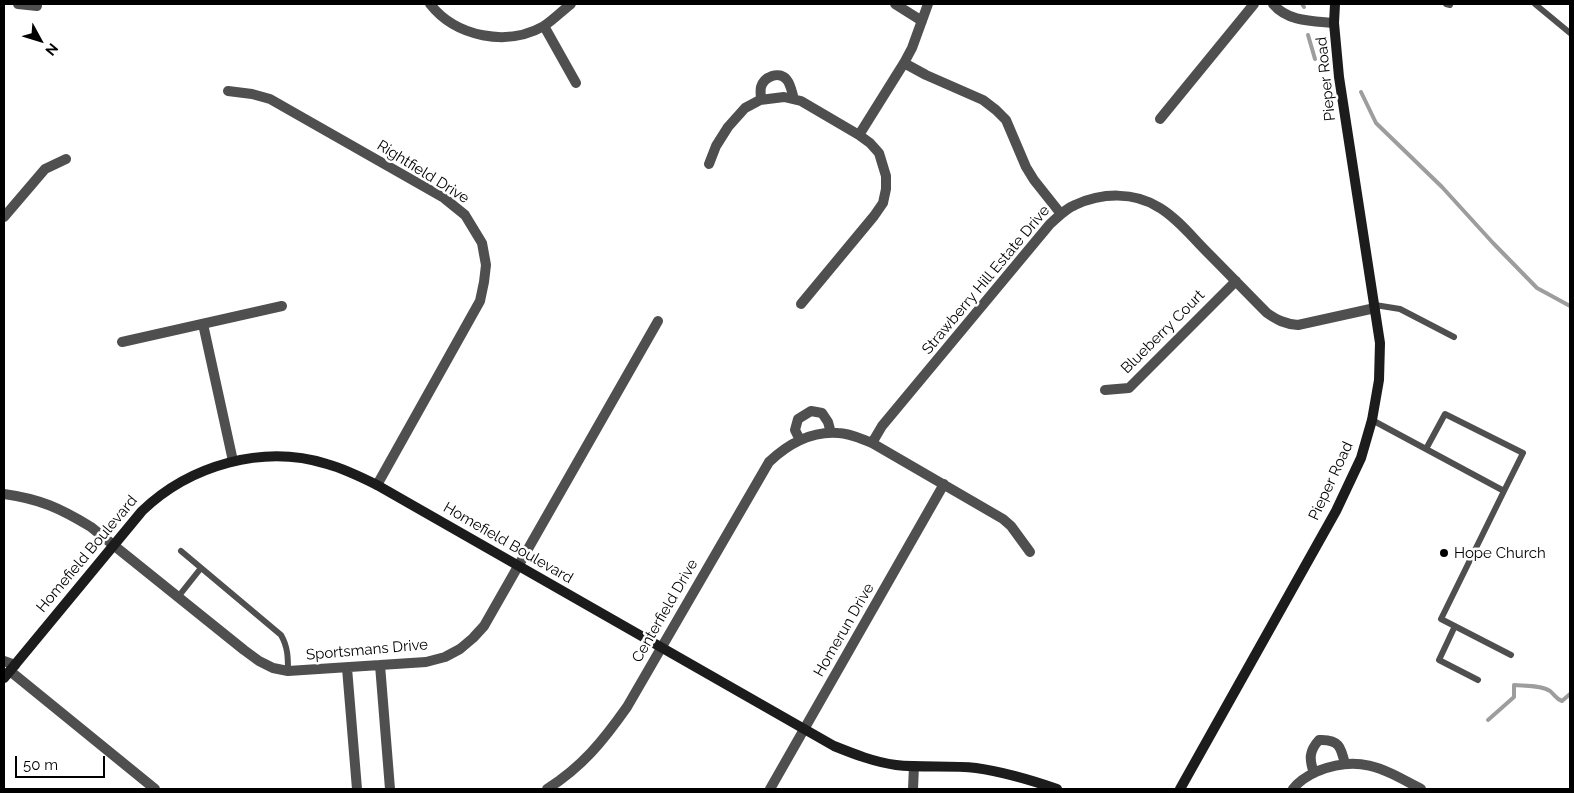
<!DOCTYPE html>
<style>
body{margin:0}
#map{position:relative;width:1574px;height:793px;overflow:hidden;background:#fff;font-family:Raleway,sans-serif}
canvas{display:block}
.frame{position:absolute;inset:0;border:5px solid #000;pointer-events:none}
.north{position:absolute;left:15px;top:15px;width:50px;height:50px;-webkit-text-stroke:4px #fff;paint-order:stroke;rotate:129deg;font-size:14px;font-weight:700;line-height:20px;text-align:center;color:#000}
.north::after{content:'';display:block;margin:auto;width:18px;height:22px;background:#000;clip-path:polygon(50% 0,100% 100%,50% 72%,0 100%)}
.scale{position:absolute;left:15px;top:756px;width:90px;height:22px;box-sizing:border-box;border:2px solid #000;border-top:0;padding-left:6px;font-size:15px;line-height:18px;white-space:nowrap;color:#000;-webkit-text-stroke:4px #fff;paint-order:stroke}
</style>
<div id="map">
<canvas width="1574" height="793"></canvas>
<div class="frame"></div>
<div class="north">N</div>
<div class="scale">50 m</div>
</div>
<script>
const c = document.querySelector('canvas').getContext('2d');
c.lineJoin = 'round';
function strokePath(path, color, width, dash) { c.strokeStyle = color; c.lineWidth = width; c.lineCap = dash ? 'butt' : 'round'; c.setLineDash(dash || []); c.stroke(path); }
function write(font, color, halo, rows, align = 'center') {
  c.font = font + ' Raleway,sans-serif'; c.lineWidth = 5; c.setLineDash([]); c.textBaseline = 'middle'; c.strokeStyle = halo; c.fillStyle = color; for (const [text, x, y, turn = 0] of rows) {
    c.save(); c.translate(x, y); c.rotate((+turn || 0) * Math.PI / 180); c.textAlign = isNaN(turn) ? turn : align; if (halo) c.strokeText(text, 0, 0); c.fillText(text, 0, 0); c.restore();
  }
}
strokePath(new Path2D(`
 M1302,4L1304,7
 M1308,35L1315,59
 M1361,92L1376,123L1442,187L1493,243L1537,288L1570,306
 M1488,720L1514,697V685C1525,686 1541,685 1550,691C1555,695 1556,699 1562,701L1570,694`), '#9d9d9d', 4);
strokePath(new Path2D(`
 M1446,4L1450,5
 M1535,4L1570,33
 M1375,305L1400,309L1454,337
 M1372,420L1504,491L1441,619L1511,655
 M1426,449L1445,414L1523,453L1504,491
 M181,551L281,635C288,647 288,658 288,671
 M178,597L201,568
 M1455,626L1439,660L1478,680`), '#4f4f4f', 6);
strokePath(new Path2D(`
 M18,4L37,6
 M430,4C456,37 507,47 544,26C553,20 562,11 571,4
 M895,4L922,21
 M1273,4C1288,22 1313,21 1334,23
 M544,26L576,83
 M904,63L926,75L983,100L996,110L1006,120L1026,167L1034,180L1061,214
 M228,91L252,94L270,99L444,198L465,215L482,243L486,265L484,282L480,301L377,485
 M761,100C761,96 760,91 761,87C764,77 779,70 787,80C791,85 792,93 794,99
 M1160,119L1254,4
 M859,135L904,63L912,48L928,4
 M709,164L716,146L728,127L745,108L760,100L784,97L801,101L859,135L870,143L879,153L886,176V189L883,203L874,216L801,304
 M4,217L45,169L66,159
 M203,324L233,461
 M122,342L282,306
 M1105,390L1129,388L1236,281
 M800,440L795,430L798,419L811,411L822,413L828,422L831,433
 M872,443L882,426L1050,224C1058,217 1065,209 1075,205C1101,193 1134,191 1160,208C1178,219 1192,237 1207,252C1227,272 1247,293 1267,313C1277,320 1285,324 1298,325L1375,308
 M4,494C40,499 60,508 91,527L244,650L259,661L273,668L288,671L426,662L445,657L460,649L473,638L484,626L658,321
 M4,661L15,665
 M380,665L390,789
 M347,668L357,789
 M10,671L155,789
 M1314,773C1309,759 1309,751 1319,740C1339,739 1341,747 1345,764
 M547,789C582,767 603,741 627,707L769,462C787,445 811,431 838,433C850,433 861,439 872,443L1003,519L1011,526L1030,552
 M770,789L944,484
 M913,789L914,766
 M1293,789C1298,782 1309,775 1318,771C1360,754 1384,769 1421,789`), '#4f4f4f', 10);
strokePath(new Path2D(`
 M4,678L142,511C190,465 263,444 327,464C345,469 361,477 377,485L834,746C854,754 874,762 896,765C922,768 950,765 976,768C1004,772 1031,780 1057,789
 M1180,789L1336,511L1361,458L1372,420L1379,380L1380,343L1339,77L1334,23L1335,4`), '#1c1c1c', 10);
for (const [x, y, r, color] of [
 [1444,553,5,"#000"]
]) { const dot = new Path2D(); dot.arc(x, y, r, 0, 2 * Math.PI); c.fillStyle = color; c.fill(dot); strokePath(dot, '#fff', 2); }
write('15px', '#000', '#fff', [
 ["Pieper Road",1326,79,-96],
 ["Rightfield Drive",423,172,32],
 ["Strawberry Hill Estate Drive",986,280,-50],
 ["Blueberry Court",1163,332,-45],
 ["Pieper Road",1331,481,-65],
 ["Homefield Boulevard",508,543,30],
 ["Homefield Boulevard",87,554,-50],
 ["Centerfield Drive",665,611,-60],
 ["Homerun Drive",844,630,-60],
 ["Sportsmans Drive",367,650,-5]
]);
write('15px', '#000', '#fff', [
 ["Hope Church",1454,553]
], 'left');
</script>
